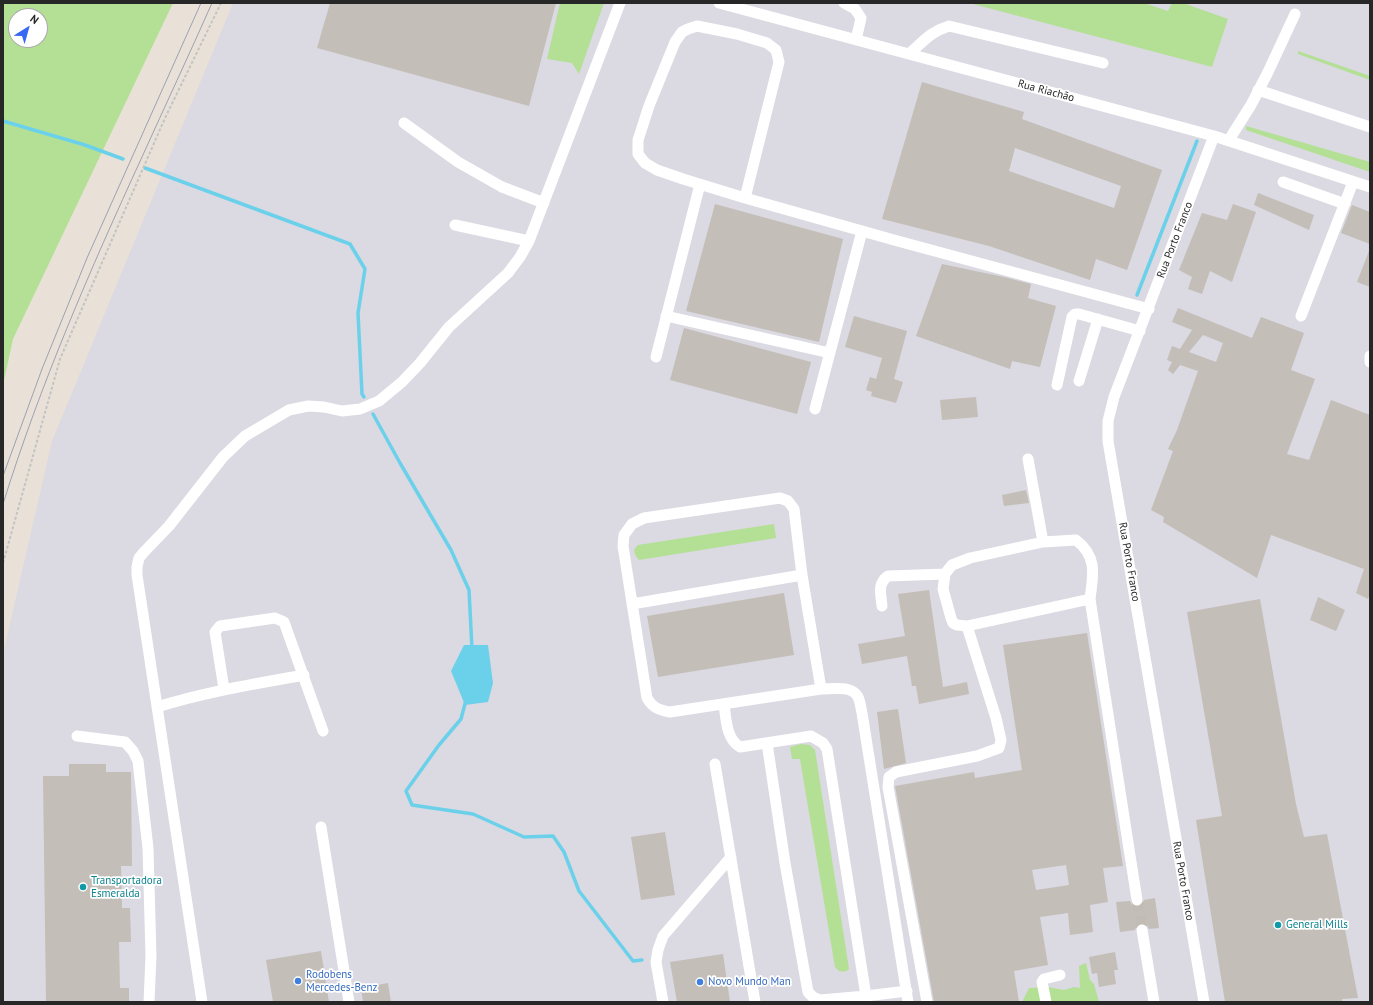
<!DOCTYPE html>
<meta charset="utf-8">
<style>
body{margin:0}
#map{position:relative;width:1373px;height:1005px;overflow:hidden;background:#e9e1d8;font-family:"PT Sans",sans-serif}
canvas{display:block}
.frame{position:absolute;inset:0;border:4px solid #272727;pointer-events:none}
.north{position:absolute;left:8px;top:8px;width:40px;height:40px;box-sizing:border-box;background:#fff;border:1px solid #a9a9a9;border-radius:50%;rotate:37deg;font-size:11px;font-weight:700;line-height:16px;text-align:center;color:#272727}
.north::after{content:'';display:block;margin:auto;width:14px;height:18px;background:#3968f5;clip-path:polygon(50% 0,100% 100%,50% 72%,0 100%)}
</style>
<div id="map">
<canvas width="1373" height="1005"></canvas>
<div class="frame"></div>
<div class="north">N</div>
</div>
<script>
const c = document.querySelector('canvas').getContext('2d');
c.lineJoin = 'round';
function fillPath(path, color) { c.fillStyle = color; c.fill(path, 'evenodd'); }
function strokePath(path, color, width, dash) { c.strokeStyle = color; c.lineWidth = width; c.lineCap = dash ? 'butt' : 'round'; c.setLineDash(dash || []); c.stroke(path); }
function write(font, color, halo, rows, align = 'center') {
  c.font = font + ' "PT Sans",sans-serif'; c.lineWidth = 3.5; c.setLineDash([]); c.textBaseline = 'middle'; c.strokeStyle = halo; c.fillStyle = color; for (const [text, x, y, turn = 0] of rows) {
    c.save(); c.translate(x, y); c.rotate((+turn || 0) * Math.PI / 180); c.textAlign = isNaN(turn) ? turn : align; if (halo) c.strokeText(text, 0, 0); c.fillText(text, 0, 0); c.restore();
  }
}
fillPath(new Path2D(`
 M233,3H1370V1002H3V654L52,441Z`), '#dbd9e1');
fillPath(new Path2D(`
 M3,3H173L13,339L3,385ZM16,16H40V40H16Z
 M560,3H604L579,74L572,63L547,59Z
 M969,3H1144L1168,11L1172,3H1183L1228,19L1212,67Z
 M1298,51L1370,76V80L1298,54Z
 M1246,126L1370,162V172L1246,130Z
 M774,524L776,538L639,560C634,554 632,550 638,545Z
 M801,744L810,745L815,750L849,969C846,972 843,972 839,971L835,967L800,759H792L790,747Z
 M1086,963L1090,980L1094,984L1099,1002H1023V1000L1029,988L1048,987L1064,990L1074,987L1080,988L1079,966Z`), '#b3e095');
fillPath(new Path2D(`
 M464,645H488L493,683L488,702L465,705L451,671Z`), '#6bd1eb');
strokePath(new Path2D(`
 M3,121L85,145L123,159
 M145,168L350,244L365,269L358,313L362,394L364,397
 M1137,295L1197,141
 M373,414L400,463L451,550L469,590L472,649
 M466,700L461,719L439,745L406,791L412,805L473,814L524,837L553,836L564,852L579,891L633,961L642,960`), '#6bd1eb', 3.5);
fillPath(new Path2D(`
 M330,3H556L529,106L317,48Z
 M922,82L1024,112L1022,119L1162,170L1127,270L1096,259L1090,280L989,246L882,219ZM1015,148L1121,186L1114,208L1009,171Z
 M1258,193L1314,215L1309,230L1254,205Z
 M715,204L843,239L819,342L686,311Z
 M1233,204L1256,212L1232,282L1210,271L1202,294L1188,289L1192,277L1179,270L1202,213L1227,220Z
 M1352,205L1370,212V244L1341,233Z
 M1369,251H1370V287L1357,282Z
 M942,264L1004,277L1031,284L1028,298L1056,306L1040,367L1012,361L1010,369L916,336Z
 M1178,308L1252,338L1261,317L1304,333L1291,370L1315,379L1287,454L1309,460L1331,400L1370,415V593L1368,599L1356,593L1364,569L1271,535L1257,578L1163,522L1164,517L1151,510L1173,451L1168,449L1177,430L1198,371L1180,365L1173,374L1168,370L1172,362L1167,360L1172,346L1180,349L1192,330L1172,322ZM1203,335L1223,343L1216,362L1189,352Z
 M854,316L907,331L894,379L903,382L896,403L871,396L872,392L866,390L870,377L876,379L882,358L845,347Z
 M684,328L811,362L797,414L670,380Z
 M976,397L978,417L942,420L940,400Z
 M1026,490L1029,503L1004,506L1002,495Z
 M929,590L943,687L967,682L969,694L919,704L916,686H912L907,656L862,664L858,644L905,636L898,594Z
 M784,593L794,655L658,677L647,616Z
 M1318,597L1345,610L1336,631L1310,620Z
 M1260,599L1296,804L1304,837L1327,834L1358,998L1342,999V1002H1225L1196,820L1222,816L1187,612Z
 M1087,633L1123,866L1103,868L1108,902L1090,905L1093,932L1070,935L1068,913L1040,917L1048,965L1014,971L1019,1002H934L895,786L974,772L975,778L1022,770L1003,645ZM1066,865L1069,885L1036,890L1032,870Z
 M898,709L906,763L884,769L877,712Z
 M69,764H106V772H131L132,866H121L122,908H130L131,942H119L120,988H129V1002H46L43,776H69Z
 M665,832L675,895L641,900L631,837Z
 M1155,898L1159,928L1149,929L1147,925L1141,923L1137,925L1135,930L1120,932L1116,902L1130,901L1132,905L1138,907L1142,905L1144,900Z
 M321,951L329,1002H273L266,960Z
 M1115,952L1118,970H1114L1116,984L1099,987L1097,973L1092,974L1089,957Z
 M723,954L730,1002H677L670,962Z
 M388,983L391,1002H363L361,988Z`), '#c4beb8');
strokePath(new Path2D(`
 M1137,900L1142,930`), '#c2bcb5', 11, [11, 5.5]);
strokePath(new Path2D(`
 M3,563L60,359L165,118L221,3`), '#c3c3c3', 2, [3, 2]);
strokePath(new Path2D(`
 M719,3L1214,136L1370,187
 M844,3L855,9L861,18L856,40
 M909,54C924,41 930,32 949,26L1103,63
 M1258,90L1370,127
 M404,123L458,162L502,187L544,203
 M1230,141L1232,135L1251,105L1268,72L1295,14
 M1283,182L1345,204
 M745,198L779,62L776,50L767,43L737,34L697,26L688,29L682,32L675,42L649,106L638,140V154L645,163L657,170L683,179L745,198L894,240L1149,309
 M455,225L529,241
 M666,316L830,353
 M1301,316L1353,182
 M1370,356V362
 M656,357L700,184
 M1079,381L1098,319
 M1057,385L1072,317L1075,314H1079L1140,331
 M815,409L862,231
 M1028,459L1043,542L1076,540C1098,557 1093,575 1090,599L1137,900
 M1043,542L970,558L952,565L948,570L945,574L943,589L951,618L953,623L957,625L967,626L1090,599
 M632,604L802,575
 M882,606C881,594 877,584 888,576L945,574
 M224,689L215,632L220,626L275,618L284,622L323,731
 M821,689L802,575L794,509L788,501L780,498L644,518L632,524L624,535L623,546L647,698C653,708 659,710 670,712L821,689C832,689 852,685 858,697C860,701 861,708 862,713L908,1002
 M724,704C726,718 726,739 740,747L811,736L823,743L827,749L866,996L907,991
 M157,707C205,692 254,684 304,675
 M77,736L125,742L133,751L138,761L148,848L151,956L149,1002
 M767,743L785,863L808,992L813,997L820,1000L866,996
 M715,764L755,1002
 M321,827L349,1002
 M1142,930L1154,1002
 M202,1002L137,575V567L139,558L144,552L169,526L223,457L245,436L289,410L308,406L324,407L342,411L360,409L379,401L402,382L420,363L449,327L508,273L520,257L529,241L620,3
 M663,1002L656,962L658,950L663,936L731,857
 M927,1002L888,787L889,777L896,772L977,756L999,748L1001,740L996,718L967,626
 M1046,1002L1042,982L1044,979L1060,975
 M1204,1002L1108,441V421L1114,397L1214,136`), '#fff', 11);
strokePath(new Path2D(`
 M3,476L42,369L87,258L201,3
 M3,504C40,385 90,270 142,157C165,106 189,55 212,3`), '#9ba0b1', 1);
for (const [x, y, r, color] of [
 [83,887,4,"#0f9aa8"],
 [1278,925,4,"#0f9aa8"],
 [298,981,4,"#3f7fe0"],
 [700,982,4,"#3f7fe0"]
]) { const dot = new Path2D(); dot.arc(x, y, r, 0, 2 * Math.PI); c.fillStyle = color; c.fill(dot); strokePath(dot, '#fff', 1.5); }
write('11px', '#272727', '#fff', [
 ["Rua Riachão",1046,91,15],
 ["Rua Porto Franco",1175,240,-69],
 ["Rua Porto Franco",1129,562,80],
 ["Rua Porto Franco",1183,881,80]
]);
write('11px', '#0d838f', '#fff', [
 ["Transportadora",91,881],
 ["Esmeralda",91,894],
 ["General Mills",1286,925]
], 'left');
write('11px', '#366cbe', '#fff', [
 ["Rodobens",306,975],
 ["Mercedes-Benz",306,988],
 ["Novo Mundo Man",708,982]
], 'left');
</script>
